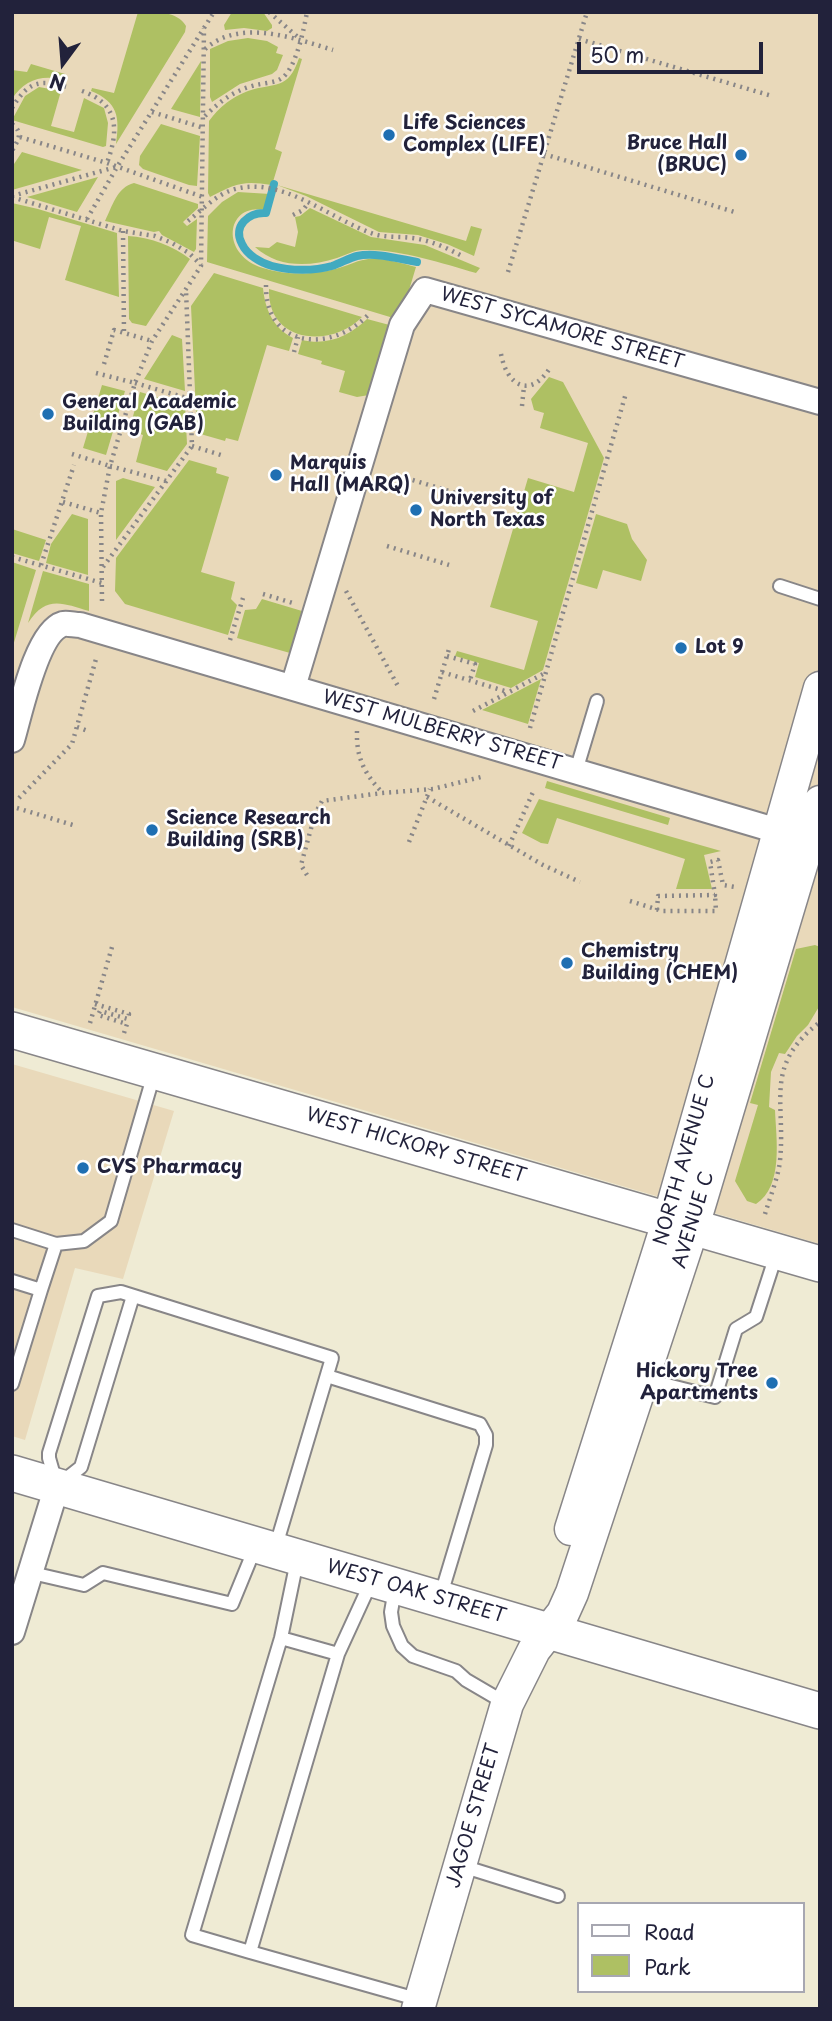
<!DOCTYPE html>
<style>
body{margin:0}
#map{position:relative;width:832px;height:2021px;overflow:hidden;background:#efebd4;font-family:"Playpen Sans",sans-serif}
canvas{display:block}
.frame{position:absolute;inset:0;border:14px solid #22223b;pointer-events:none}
.legend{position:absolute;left:577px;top:1902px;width:228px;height:91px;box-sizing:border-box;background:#fff;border:2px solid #a7a7b1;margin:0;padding:9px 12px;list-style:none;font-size:21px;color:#22223b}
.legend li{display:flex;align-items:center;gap:14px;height:35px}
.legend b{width:35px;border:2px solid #a7a7b1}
.north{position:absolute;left:28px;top:28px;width:70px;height:70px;-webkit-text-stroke:5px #fff;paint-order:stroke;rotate:196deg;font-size:19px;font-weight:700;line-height:28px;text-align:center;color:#22223b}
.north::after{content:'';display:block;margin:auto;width:24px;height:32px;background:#22223b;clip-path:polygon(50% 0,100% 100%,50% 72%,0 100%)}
.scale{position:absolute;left:577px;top:42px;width:186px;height:32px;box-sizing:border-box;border:4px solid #22223b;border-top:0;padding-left:9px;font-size:21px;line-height:24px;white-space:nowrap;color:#22223b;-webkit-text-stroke:5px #fff;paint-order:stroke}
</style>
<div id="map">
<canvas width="832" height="2021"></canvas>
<div class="frame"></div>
<ul class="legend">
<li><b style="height:9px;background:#fff"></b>Road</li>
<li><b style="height:19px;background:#aec063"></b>Park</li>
</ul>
<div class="north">N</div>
<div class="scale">50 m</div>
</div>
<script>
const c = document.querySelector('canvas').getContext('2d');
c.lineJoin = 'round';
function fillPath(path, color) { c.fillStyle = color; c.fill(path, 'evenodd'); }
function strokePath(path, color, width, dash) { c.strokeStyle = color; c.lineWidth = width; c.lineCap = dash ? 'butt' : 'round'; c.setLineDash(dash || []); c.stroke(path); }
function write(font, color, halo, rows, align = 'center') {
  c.font = font + ' "Playpen Sans",sans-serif'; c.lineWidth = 5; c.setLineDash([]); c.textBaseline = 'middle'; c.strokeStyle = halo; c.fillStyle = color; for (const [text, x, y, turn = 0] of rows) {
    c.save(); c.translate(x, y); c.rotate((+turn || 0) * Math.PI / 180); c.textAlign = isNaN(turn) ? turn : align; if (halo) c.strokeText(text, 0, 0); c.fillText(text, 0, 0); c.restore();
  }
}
fillPath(new Path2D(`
 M12,12H820V1244L12,1007Z
 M12,1064L174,1111L123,1279L75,1268L25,1440L12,1436Z`), '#e9d9ba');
fillPath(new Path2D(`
 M138,12C154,12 177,10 186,26L185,32L116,144C120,117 118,102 91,91L92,88L114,93Z
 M232,12H263L272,25V28L267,31L244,28L225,30L224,25Z
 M248,38L267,41L278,47L276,53L283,55L277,70L272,74L240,84L212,102L210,97V49L228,41Z
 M299,58L302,59L275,149L282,152L272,185C242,180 235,184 210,197L208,193L209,121C219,107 232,97 248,91C275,82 288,91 299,58Z
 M201,61L200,117L171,109Z
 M31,64L65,74L64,80C42,74 24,80 12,99V70L27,72Z
 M39,87L61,91L51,126L74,132L84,98L104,108L108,123L106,146L103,147L12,120L25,96Z
 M161,124L200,136L197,186L189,185L143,169L139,165L140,156Z
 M22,152L82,170L12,190V167Z
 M98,177L77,212L27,197Z
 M134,183L198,204V208L183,222L187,226L197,219L196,249L194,252L162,235L159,231L154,232L105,221C112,207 117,187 134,183Z
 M277,185L466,241L471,226L482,229L474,256L447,244L418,235L379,232L306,196Z
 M238,192L270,194L265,210C225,203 220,255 263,268C288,276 318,275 342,267C349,265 356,261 363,260C379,256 400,263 416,267L400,320L207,262L208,216L222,202Z
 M12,203L38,209L117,233L119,297L65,280L81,226L49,217L40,249L14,241L12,246Z
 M310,208L371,237L425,245L480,268L476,273C441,263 400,249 363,250C354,250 346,255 337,258C309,267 278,268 255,247L269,248L277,242L295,247L298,232L295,217L300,216Z
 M128,236C150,237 173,246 190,259L146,326L132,323L129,319Z
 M214,273L263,288C265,309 273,328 293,338L289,351L267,345L238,441L226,438L225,441L197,433L191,306Z
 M269,289L362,317C331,349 267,343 269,289Z
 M367,319L397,327L369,395L357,397L339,392L345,371L321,364L322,361L298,354L302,340C328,346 349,336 367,319Z
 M172,335L182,339L185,391L144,379Z
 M549,377L563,382L604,458L543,670L511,688L475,677L479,663L455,656L457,651L524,670L538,621L490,607L528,478L574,492L588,443L540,428L544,413L534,410L531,399Z
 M102,385L125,391L106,455L83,448Z
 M140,392L185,405L187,444L167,471L136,462L143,435L129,430Z
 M189,460L217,468L216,473L229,477L201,572L235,582L231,599L237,605L228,635L125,604L115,591L116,558Z
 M123,478L155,487L116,540V481Z
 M72,514L88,519V575L46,563L51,544Z
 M596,514L627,524L632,539L647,560L641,581L603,570L597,589L576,583Z
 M12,529L46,540L39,561L12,553Z
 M12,562L36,570L12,649Z
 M43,571L89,584V611C62,603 46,595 28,623Z
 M262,599L302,611L290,653L237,638L245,610L256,609Z
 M541,679L528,724L482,710Z
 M547,781L670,818L668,825L545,788Z
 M539,799L721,851L704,855L712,889H676L685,859L557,818L548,844L541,843L522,833Z
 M815,945L820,947V1005L808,1025L797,1036L785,1054L779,1053L771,1072L769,1107L775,1110C776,1138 784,1186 756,1204L747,1201L735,1181L758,1105L750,1103L796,949Z`), '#aec063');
strokePath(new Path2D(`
 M274,184L266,213C249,212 232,226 242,244C247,255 261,263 272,266C291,271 314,271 332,266C341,263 349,258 357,256C376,252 399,259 417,262`), '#41aac0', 8);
const service = new Path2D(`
 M780,586L820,599
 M576,771L597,701
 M12,1230L56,1244L84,1241L111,1221L154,1074
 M12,1281L41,1290L56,1244
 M133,1296L81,1467L57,1486L49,1458V1453L98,1296L121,1292L332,1358L275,1549
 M327,1376L480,1424L486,1435V1445L440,1598
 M643,1379L715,1397L736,1329L756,1317L777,1252
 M12,1384L41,1290
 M297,1561L281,1638L192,1935L250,1952L338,1654L372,1580
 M32,1573L84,1585L103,1573L232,1604L255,1548
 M395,1589L391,1612L393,1626L402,1646L413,1656L456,1671L466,1680L507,1704
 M281,1638L338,1654
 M462,1866L558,1896
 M250,1952L420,2000`);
const minor = new Path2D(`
 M293,687L402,325L425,290L820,402
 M12,740C20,714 36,632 63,624C67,623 75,625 80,625L795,836
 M12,1632L57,1486`);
const tertiary = new Path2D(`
 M571,1529L669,1219L820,688
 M418,2009L507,1704L534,1650L563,1613L572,1593L693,1226L820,802`);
const secondary = new Path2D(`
 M12,1030L820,1264
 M12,1473L820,1711`);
strokePath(service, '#888688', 16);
strokePath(minor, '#888688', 28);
strokePath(tertiary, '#888688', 35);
strokePath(secondary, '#888688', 38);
strokePath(new Path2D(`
 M269,12L300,39
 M579,39L772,96
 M205,49C240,18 294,38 333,50
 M82,91C119,104 119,130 107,163
 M12,108C28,82 38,79 67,87
 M152,112L204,128
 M205,116C220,101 235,90 256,85C264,83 275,83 282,78C296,68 304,29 307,12
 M12,124C24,133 18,140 12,151
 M20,137L107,163L203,197
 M544,154L738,213
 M12,196L116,167
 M12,197L123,231L155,236L172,243L189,253L201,265
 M293,215L303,210L309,202
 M87,219L117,167L214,12
 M188,221C202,210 216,195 232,190C281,174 331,220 374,234C387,238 399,236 412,238C430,240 447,248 462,256
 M123,231L124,333
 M508,272L587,12
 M266,285C265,348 330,354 368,315
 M294,352L298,337
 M501,354C507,386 530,399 550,368
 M104,364L114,330L152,341
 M135,383L190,399
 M522,406L524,386
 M192,446L221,455
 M110,466L166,481
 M406,478L469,497
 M63,502L101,513
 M387,546L449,565
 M12,557L102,583
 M41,565L74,465
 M103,567L192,446L186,290
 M346,591L399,688
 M263,594L293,603
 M102,601L101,513L110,466L135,383L152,341L201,266L204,28
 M230,640L243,598
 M447,656L475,664L470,680
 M442,672L508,692
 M434,699L449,649
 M473,711L545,673
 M77,727L88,731
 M530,728L626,393
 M357,731C356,756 364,774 382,792
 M427,797L543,865L580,882
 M19,798L72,744L96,659
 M17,808L73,825
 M409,842L430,789
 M509,846L533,792
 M307,875L301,865L315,814L322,801L382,793L433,789L481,777
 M630,901L662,911H716L715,895
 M657,910L658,896L715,895L710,862L718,860L723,885L735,887V885
 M95,1004L129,1014L128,1019L100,1011L98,1015L127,1024L124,1033
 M90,1023L112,947
 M765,1214C770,1197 778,1178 780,1161C786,1100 763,1066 820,1022`), '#888688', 4.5, [2, 5]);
strokePath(service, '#fff', 12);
strokePath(minor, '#fff', 24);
strokePath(tertiary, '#fff', 32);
strokePath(secondary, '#fff', 35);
strokePath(new Path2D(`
 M96,373L135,383
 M72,454L110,466`), '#888688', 4.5, [2, 5]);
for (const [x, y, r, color] of [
 [389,135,7,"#1f6fb2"],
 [741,155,7,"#1f6fb2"],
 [48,414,7,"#1f6fb2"],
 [276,475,7,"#1f6fb2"],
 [416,510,7,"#1f6fb2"],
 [681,648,7,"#1f6fb2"],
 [152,830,7,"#1f6fb2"],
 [567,963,7,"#1f6fb2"],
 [83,1168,7,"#1f6fb2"],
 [772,1383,7,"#1f6fb2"]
]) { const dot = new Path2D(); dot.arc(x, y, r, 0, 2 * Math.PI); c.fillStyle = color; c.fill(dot); strokePath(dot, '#fff', 2.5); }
write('bold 19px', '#22223b', '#fff', [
 ["Life Sciences",403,124],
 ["Complex (LIFE)",403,146],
 ["Bruce Hall",727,144,"right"],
 ["(BRUC)",727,166,"right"],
 ["General Academic",62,403],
 ["Building (GAB)",62,425],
 ["Marquis",290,464],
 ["Hall (MARQ)",290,486],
 ["University of",430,499],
 ["North Texas",430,521],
 ["Lot 9",695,648],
 ["Science Research",166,819],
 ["Building (SRB)",166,841],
 ["Chemistry",581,952],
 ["Building (CHEM)",581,974],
 ["CVS Pharmacy",97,1168],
 ["Hickory Tree",758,1372,"right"],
 ["Apartments",758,1394,"right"]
], 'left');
write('19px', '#22223b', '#fff', [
 ["WEST SYCAMORE STREET",562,329,16],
 ["WEST MULBERRY STREET",442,731,16],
 ["WEST HICKORY STREET",416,1146,16],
 ["NORTH AVENUE C",685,1160,-74],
 ["AVENUE C",694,1220,-73],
 ["WEST OAK STREET",416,1592,16],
 ["JAGOE STREET",474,1816,-74]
]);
</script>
